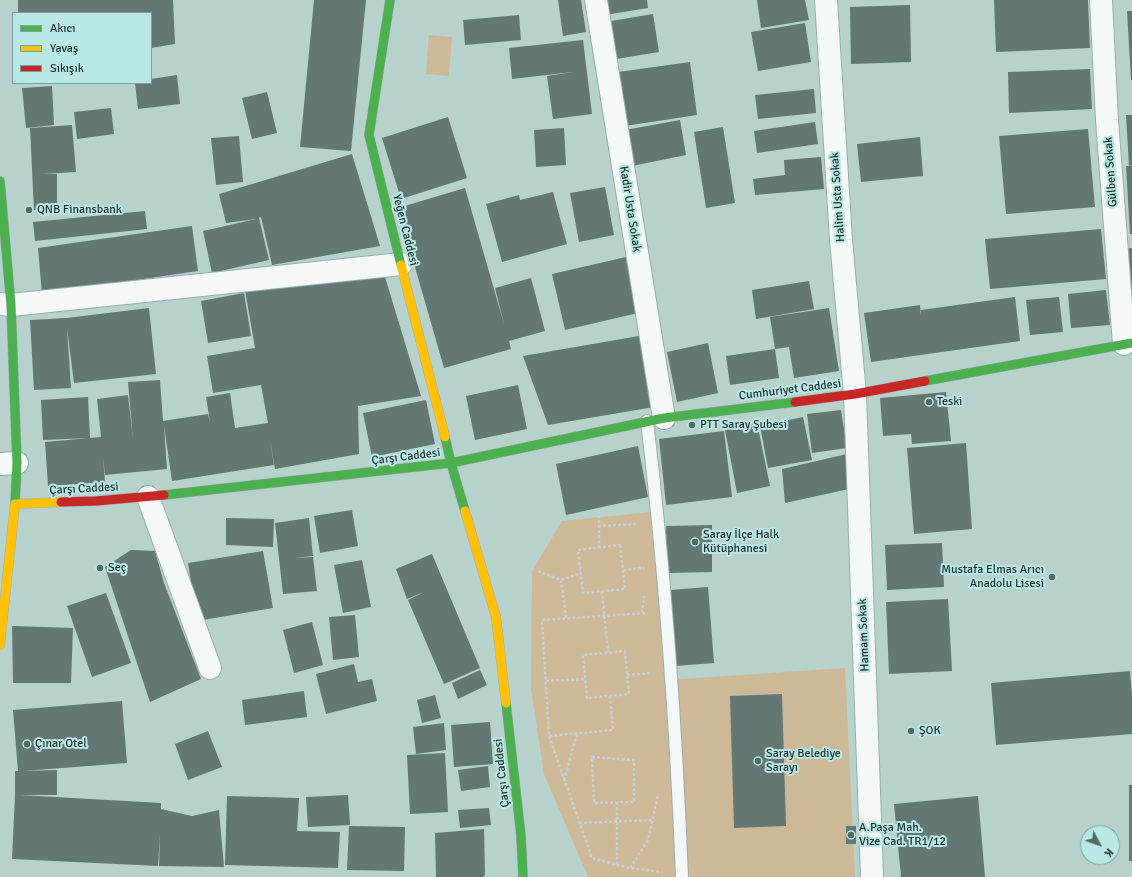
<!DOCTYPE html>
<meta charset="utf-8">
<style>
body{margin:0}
#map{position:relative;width:1132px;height:877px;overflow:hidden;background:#b7d1cd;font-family:Signika,sans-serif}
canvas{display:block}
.legend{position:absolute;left:12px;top:12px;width:140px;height:72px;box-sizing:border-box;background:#b9e9e2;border:1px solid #7b9f9a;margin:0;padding:5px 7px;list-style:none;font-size:12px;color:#1d312e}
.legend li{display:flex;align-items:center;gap:8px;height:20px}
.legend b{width:20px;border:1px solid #7b9f9a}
.north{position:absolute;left:1080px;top:825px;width:40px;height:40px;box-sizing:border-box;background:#b9e9e2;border:1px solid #7b9f9a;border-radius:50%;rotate:131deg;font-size:11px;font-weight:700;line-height:16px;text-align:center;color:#1d312e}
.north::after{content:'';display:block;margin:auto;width:14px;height:18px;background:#536966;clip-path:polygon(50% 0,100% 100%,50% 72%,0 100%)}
</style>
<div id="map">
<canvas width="1132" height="877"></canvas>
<ul class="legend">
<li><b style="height:5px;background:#4caf50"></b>Akıcı</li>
<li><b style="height:5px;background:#ffc107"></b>Yavaş</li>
<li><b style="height:5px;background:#c62828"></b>Sıkışık</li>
</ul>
<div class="north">K</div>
</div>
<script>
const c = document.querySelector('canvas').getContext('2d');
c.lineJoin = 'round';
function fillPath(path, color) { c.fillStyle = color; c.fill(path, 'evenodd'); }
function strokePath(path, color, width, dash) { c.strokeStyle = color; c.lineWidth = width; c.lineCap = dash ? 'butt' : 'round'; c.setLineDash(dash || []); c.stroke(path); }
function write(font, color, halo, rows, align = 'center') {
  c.font = font + ' Signika,sans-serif'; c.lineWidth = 4; c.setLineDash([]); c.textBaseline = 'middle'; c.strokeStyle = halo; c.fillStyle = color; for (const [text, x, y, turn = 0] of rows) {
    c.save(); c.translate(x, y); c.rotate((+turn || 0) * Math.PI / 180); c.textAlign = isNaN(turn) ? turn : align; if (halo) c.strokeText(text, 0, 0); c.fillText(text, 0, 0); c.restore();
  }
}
fillPath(new Path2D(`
 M429,35L452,37L449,76L426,74Z
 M650,512L666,680L845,668L855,877H588L544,774L531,689L532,571L562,521Z`), '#cdb998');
fillPath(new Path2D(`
 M18,0H173L175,44L151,48V13H18Z
 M314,0H366L351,151L300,147Z
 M558,0H581L586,32L563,36Z
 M603,0H647L648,8L605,15Z
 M757,0H805L809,20L761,28Z
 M994,0H1088L1090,48L996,52Z
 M910,5L911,62L851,64L850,7Z
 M1127,11H1132V80H1131Z
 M653,14L659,52L616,59L611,21Z
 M519,15L521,40L465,45L463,20Z
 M805,23L811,62L758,71L751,32Z
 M583,40L592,114L553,119L547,76L573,72L512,79L509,48Z
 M690,62L697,115L625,126L618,72Z
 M1090,69L1092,109L1009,113L1008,72Z
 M177,75L180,104L138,109L135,83H151V79Z
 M52,86L54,125L26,128L22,88Z
 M814,89L816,113L758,119L755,95Z
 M267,92L277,133L252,139L242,98Z
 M111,108L114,134L77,139L74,112Z
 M1126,115H1132V165L1129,166Z
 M448,117L467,178L401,199L382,138Z
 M680,120L686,155L632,166L625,130Z
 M815,122L818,144L757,153L754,131Z
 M72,125L76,172L43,174H57V209L34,210L30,128Z
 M723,127L735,203L706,208L694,132Z
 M564,128L566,165L536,167L534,130Z
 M1088,129L1095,207L1006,214L999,136Z
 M239,136L243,182L216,185L211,138Z
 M920,137L923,176L861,182L857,144Z
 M352,154L380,246L272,265L261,217L259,218L269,260L212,273L203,231L256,219L226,223L219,194Z
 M821,157L824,189L755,195L753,179L785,175L784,160Z
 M1126,166H1132V234H1130Z
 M605,187L614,235L579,242L570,193Z
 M465,188L504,324L495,288L531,278L545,331L509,341L511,349L444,368L398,208Z
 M553,192L567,244L502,262L486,204L519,195L520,200Z
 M145,211L147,229L35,241L33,222Z
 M192,226L198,271L42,294L38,248Z
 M1101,229L1106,279L990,289L985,239Z
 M1132,248V303H1131L1125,249Z
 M626,257L638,313L565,330L552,274Z
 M382,267L421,396L358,406L359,454L275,469L270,439L274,465L172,481L164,426L167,469L105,475L103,457L105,482L48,486L45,442L101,437L97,399L128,395L133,439L128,382L160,380L163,421L208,414L210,422L206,397L230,393L235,428L268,423L261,385L213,393L207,356L255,348L245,290Z
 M809,281L814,309L756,319L752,290Z
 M1106,290L1110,325L1071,328L1068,294Z
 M244,293L251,336L208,343L201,301Z
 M1015,297L1020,341L871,362L864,313L920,305L921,316V310Z
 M1059,297L1063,332L1030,335L1026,300Z
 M149,308L156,374L74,383L67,328L71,388L34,390L30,320L67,318Z
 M829,308L839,371L794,378L789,347L775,349L770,317Z
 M639,336L654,407L548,425L523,356Z
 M708,343L718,393L677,402L667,352Z
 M775,349L779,378L730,385L726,356Z
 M518,385L527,429L475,440L466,396Z
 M946,392L951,441L912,444L911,434L883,436L880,398Z
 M88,397L90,438L43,440L41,400Z
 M426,400L435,444L372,457L363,413Z
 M841,410L847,448L812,453L807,414Z
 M803,417L812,460L768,468L760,426Z
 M757,423L770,486L737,493L725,430Z
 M724,431L732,497L666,505L659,439Z
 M966,443L972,529L914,534L907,448Z
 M638,446L648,497L566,515L556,464Z
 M847,454L849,489L785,503L782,469Z
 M352,510L358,546L320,553L314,516Z
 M226,518L274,519L273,547L226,545Z
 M309,518L313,556L294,558L313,557L317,591L283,594L275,523Z
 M712,525V572L667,573L666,526Z
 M942,543L944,587L887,590L885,545Z
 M131,550L155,551L164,583L201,679L150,702L105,567Z
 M263,551L273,608L197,621L188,563Z
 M432,554L480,668L444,684L408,600L424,592L407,599L396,569Z
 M362,560L371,607L343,613L334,565Z
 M708,587L714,663L676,666L670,590Z
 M106,593L131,663L92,677L67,606Z
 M948,599L952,671L889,674L886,602Z
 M355,615L359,657L333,660L329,617Z
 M312,622L323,665L294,673L283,630Z
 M12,626L73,628L71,683H13Z
 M354,664L358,682L372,679L377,701L326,714L316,674Z
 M480,670L487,685L458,699L452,683Z
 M1130,671L1132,695V734L996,745L991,683Z
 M304,691L307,717L245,725L242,700Z
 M782,694L786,826L734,828L730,696Z
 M435,695L441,718L422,723L417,700Z
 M122,701L127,763L23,771L57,770V795H20L161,803V809L192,816L219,810L224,867L159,866L160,834L158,866L12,859L15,795V771H18L13,710Z
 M490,722L493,764L454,767L451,725Z
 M444,723L446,750L416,754L413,727Z
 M208,731L222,767L188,780L175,744Z
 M445,753L448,812L410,814L407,755Z
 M488,766L490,787L461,791L458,770Z
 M1129,785H1132V861H1129Z
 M348,795L350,825L308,827L306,797Z
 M227,796L299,798L297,831L340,832L338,868L225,865Z
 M978,796L985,877H901L894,804Z
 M489,808L491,825L460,828L458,810Z
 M349,826L405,827L404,871L347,870Z
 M846,826H856V844H846Z
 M484,829L485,875L483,877H436L435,833Z`), '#637775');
const lane = new Path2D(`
 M647,421C665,572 676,725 682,877`);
const street = new Path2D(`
 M596,0L664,418
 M826,0L841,240L855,394L872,877
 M1101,0L1107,120L1124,344
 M0,304L11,305L401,264
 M0,464L17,463
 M148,497L210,668`);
const fast = new Path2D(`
 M390,0L369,135L401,265
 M0,181L11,305L17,463L15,504
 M925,381L1132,343
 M445,437L451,463L664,418L795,402
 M164,495L451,463L465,511
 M506,703L521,836L523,877`);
const slow = new Path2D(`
 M401,265L445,437
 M465,511L496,617L506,703
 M0,645L15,504L61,502`);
const jam = new Path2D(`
 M795,402L855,394L925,381
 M61,502L96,501L164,495`);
strokePath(lane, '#99aeab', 14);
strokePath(street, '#99aeab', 24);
strokePath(fast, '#a1afac', 10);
strokePath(slow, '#a1afac', 10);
strokePath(jam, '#a1afac', 10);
strokePath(new Path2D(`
 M598,526L638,524
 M620,545L625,589L583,593L578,550Z
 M599,548V512
 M623,570L644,568
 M538,571L561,580L581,573
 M561,580L566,618
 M602,591L608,652
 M642,613L644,596
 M625,651L629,694L587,698L583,655Z
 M627,675L651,673
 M546,681L585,679
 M610,696L613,730L549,736L542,620L647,613
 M549,736L592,858L630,868L662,872
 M592,757L634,760V802L594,803Z
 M564,780L577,734
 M617,802V866
 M579,823L652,820
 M630,868L648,840L658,795`), '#c7cece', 2.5, [3, 2]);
strokePath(lane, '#f4f8f8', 12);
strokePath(street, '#f4f8f8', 22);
strokePath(fast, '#4caf50', 9);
strokePath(slow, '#ffc107', 9);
strokePath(jam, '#c62828', 9);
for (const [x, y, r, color] of [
 [29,210,4,"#536966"],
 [929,402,4,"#536966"],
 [692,425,4,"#536966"],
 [695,542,4,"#536966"],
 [100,568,4,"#536966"],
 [1052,577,4,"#536966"],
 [911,731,4,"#536966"],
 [27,744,4,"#536966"],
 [758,761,4,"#536966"],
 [851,835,4,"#536966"]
]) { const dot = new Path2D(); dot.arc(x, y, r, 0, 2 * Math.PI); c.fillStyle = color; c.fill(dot); strokePath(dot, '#b9e9e2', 1.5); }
write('12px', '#1d312e', '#b9e9e2', [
 ["Gülben Sokak",1111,172,-94],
 ["Halim Usta Sokak",838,197,-94],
 ["Kadir Usta Sokak",630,209,81],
 ["Yeğen Caddesi",405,230,76],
 ["Cumhuriyet Caddesi",790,390,-7],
 ["Çarşı Caddesi",406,457,-7],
 ["Çarşı Caddesi",84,489,-3],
 ["Hamam Sokak",864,635,-92],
 ["Çarşı Caddesi",502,773,-96]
]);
write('12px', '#1d312e', '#b9e9e2', [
 ["QNB Finansbank",37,210],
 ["Teski",937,402],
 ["PTT Saray Şubesi",700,425],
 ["Saray İlçe Halk",703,535],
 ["Kütüphanesi",703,549],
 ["Seç",108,568],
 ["Mustafa Elmas Arıcı",1044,570,"right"],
 ["Anadolu Lisesi",1044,584,"right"],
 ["ŞOK",919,731],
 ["Çınar Otel",35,744],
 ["Saray Belediye",766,754],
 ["Sarayı",766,768],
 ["A.Paşa Mah.",859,828],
 ["Vize Cad. TR1/12",859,842]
], 'left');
</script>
